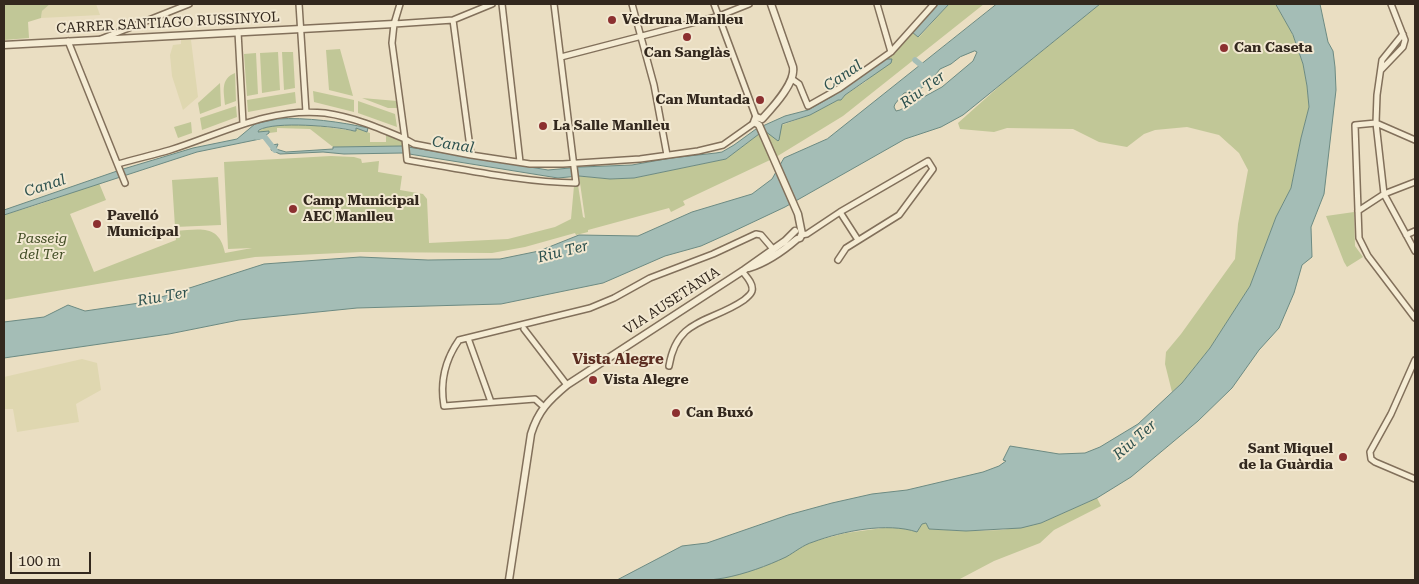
<!DOCTYPE html>
<meta charset="utf-8">
<style>
body{margin:0}
#map{position:relative;width:1419px;height:584px;overflow:hidden;background:#eadec2;font-family:"Roboto Serif",serif}
canvas{display:block}
.frame{position:absolute;inset:0;border:5px solid #33281e;pointer-events:none}
.scale{position:absolute;left:10px;top:552px;width:81px;height:22px;box-sizing:border-box;border:2px solid #33281e;border-top:0;padding-left:6px;font-size:15px;line-height:18px;white-space:nowrap;color:#33281e;-webkit-text-stroke:4px #f2e8d1;paint-order:stroke}
</style>
<div id="map">
<canvas width="1419" height="584"></canvas>
<div class="frame"></div>
<div class="scale">100 m</div>
</div>
<script>
const c = document.querySelector('canvas').getContext('2d');
c.lineJoin = 'round';
function fillPath(path, color) { c.fillStyle = color; c.fill(path, 'evenodd'); }
function strokePath(path, color, width, dash) { c.strokeStyle = color; c.lineWidth = width; c.lineCap = dash ? 'butt' : 'round'; c.setLineDash(dash || []); c.stroke(path); }
function write(font, color, halo, rows, align = 'center') {
  c.font = font + ' "Roboto Serif",serif'; c.lineWidth = 4; c.setLineDash([]); c.textBaseline = 'middle'; c.strokeStyle = halo; c.fillStyle = color; for (const [text, x, y, turn = 0] of rows) {
    c.save(); c.translate(x, y); c.rotate((+turn || 0) * Math.PI / 180); c.textAlign = isNaN(turn) ? turn : align; if (halo) c.strokeText(text, 0, 0); c.fillText(text, 0, 0); c.restore();
  }
}
fillPath(new Path2D(`
 M50,4H96L100,15L41,18L42,11Z
 M181,40H191L198,97L183,110L172,76L170,55L173,45L181,44Z
 M82,359L97,363L101,390L76,404L79,422L17,432L13,409H4V377Z`), '#dfd7b0');
fillPath(new Path2D(`
 M4,4H50L42,11L41,18L28,22L29,38L4,40Z
 M949,4H984L843,116L776,157L765,131L810,115L838,100H841L845,95L865,82L892,59H886L894,53L912,32L919,37Z
 M1100,4H1276L1293,35L1303,64L1307,86L1309,107L1301,138L1291,188L1276,217L1250,286L1210,348L1182,383L1172,392L1165,364L1166,352L1181,334L1235,259L1238,224L1248,170L1239,153L1219,135L1187,127L1155,130L1144,134L1127,147L1099,142L1073,129L1007,128L994,132L960,129L958,123L1004,82Z
 M340,49L353,96L329,90L326,50Z
 M278,52L280,90L262,93L260,53Z
 M282,52H293L295,88L284,90Z
 M256,53L258,94L247,96L244,54Z
 M235,73L236,101L225,105C224,92 220,79 235,73Z
 M220,83L221,106L200,114L198,103Z
 M313,91L354,100V112L314,102Z
 M295,92L296,103L248,112L247,100Z
 M362,98L397,101L398,108H388Z
 M358,101L395,114L397,127L358,113Z
 M236,106L237,117L202,130L200,118Z
 M191,122L192,133L178,138L174,127Z
 M281,124L311,125L354,131L356,128L370,133V142H386V134L402,140V146L333,147L310,129L277,128V132L269,133V131L256,133L264,128Z
 M759,134L770,160L683,201L685,205L671,212L669,208L588,230V232L576,235L575,233L525,247L492,253L361,252L255,257L4,300V215L40,204L99,183L106,200L70,214L94,272L176,240L175,231C199,230 219,223 225,253L252,248L228,249L224,162L331,156L354,157L361,159L362,163L379,161L378,172L402,176L400,190L423,194L427,199L429,243L508,239L555,227L571,219L574,186L578,185L583,217L585,218L579,176L610,179L634,178L726,159Z
 M218,177L221,225L175,227L172,180Z
 M1354,212L1355,246L1363,257L1347,267L1344,262L1326,216Z
 M1097,498L1101,506L1054,530L1040,543L994,561L958,580H710L726,577L765,566L811,542L846,533L890,527L905,528L917,532L922,524L926,523L929,529L966,531L1002,530L1041,523Z`), '#c1c797');
const water = new Path2D(`
 M938,4H949L918,37L912,32Z
 M997,4H1100L963,115L941,127L905,139L785,207L732,232L701,246L665,256L603,283L501,304L357,308L239,320L169,334L4,358V322L44,317L68,305L85,311L146,302L264,264L360,257L428,260L500,259L539,251L579,235L638,236L692,212L752,194L772,179L784,158L827,139ZM975,51L977,52L973,61L942,87L900,110L896,111L894,107L895,104L904,93L916,91L925,86L930,82L940,69L951,64L960,57Z
 M1276,4H1320L1328,42L1333,51L1335,67L1336,90L1324,194L1311,227L1312,257L1302,265L1294,293L1279,328L1259,350L1232,388L1198,421L1131,477L1097,498L1041,523L1021,528L966,531L929,529L926,523L922,524L917,532C887,522 843,531 813,542C803,545 795,552 786,557C767,566 745,574 724,578C692,584 651,580 617,580L682,546L707,543L788,515L832,503L872,494L907,490L983,472L999,466L1006,461L1003,460L1010,446L1059,454L1085,453L1100,447L1138,424L1182,383L1210,348L1250,286L1276,217L1291,188L1301,138L1309,107L1307,86L1303,64L1293,35Z
 M886,59H892L891,63L845,95L841,100H838L810,115L782,124L779,140L778,141L765,131L759,134L726,159L634,178L610,179L579,176L558,178L403,153L344,154L323,152L280,154L271,150L272,145L278,144L276,149L286,152L333,149V147L402,146L548,170L581,167L632,165L671,158L716,153L722,152L734,145L756,129L785,116L808,110L833,96Z
 M278,119C305,117 342,122 368,128L367,132L356,128V131H354C336,126 275,121 259,130L258,132L269,131V133L260,139L197,152L4,215V210L120,170L193,148L237,139L255,124Z`);
fillPath(water, '#a4bdb6');
strokePath(water, '#6c8a82', 1);
strokePath(new Path2D(`
 M915,60L926,69
 M257,137L264,136L275,150`), '#a4bdb6', 5.5);
const minor = new Path2D(`
 M299,4L306,112
 M400,4L394,24L392,43L405,139L414,144L471,155L530,164H563L640,159L698,151L723,145L754,123
 M502,4L520,162
 M632,4L654,85L667,155
 M714,4L756,117
 M877,4L891,52
 M453,20L471,155
 M394,24L453,20L492,4
 M238,32L243,123
 M1403,34L1382,60L1377,95L1376,123L1384,194L1415,251
 M101,39L189,4
 M68,41L125,183
 M561,57L719,16L749,4
 M1381,70L1403,47L1405,40L1391,4
 M792,79L799,84L808,106L840,88L891,52L934,4
 M1415,140L1376,123L1355,125L1359,238L1368,256L1415,318
 M118,164C135,159 153,155 170,150C221,134 269,107 325,113C353,117 379,128 405,139L407,160C462,169 521,182 576,183L554,4
 M1358,211L1384,194L1415,182
 M840,212L858,240
 M801,235L807,234L840,212L928,161L933,169L899,215L846,248L838,260
 M1406,235L1415,231
 M524,329L567,385
 M468,338L491,402
 M1415,360L1391,414L1370,452L1371,459L1375,462L1415,479
 M669,366C677,317 711,323 744,300C747,297 751,295 752,291C754,284 746,276 742,271
 M544,407L535,399L444,406C440,383 445,360 459,340L590,308L614,298L650,278L713,254L756,234L761,235L773,249`);
const tertiary = new Path2D(`
 M4,45L394,24
 M762,119C772,108 796,83 793,67L771,4
 M749,268C768,262 782,252 797,239L800,238L802,234L798,214L759,125L754,122L756,117L762,119
 M509,580L531,434C538,411 549,400 567,385L744,270L785,241L795,231`);
strokePath(minor, '#82705b', 8);
strokePath(tertiary, '#82705b', 9);
strokePath(minor, '#f5ecd4', 5);
strokePath(tertiary, '#f5ecd4', 6);
for (const [x, y, r, color] of [
 [612,20,5,"#8c3030"],
 [687,37,5,"#8c3030"],
 [1224,48,5,"#8c3030"],
 [760,100,5,"#8c3030"],
 [543,126,5,"#8c3030"],
 [293,209,5,"#8c3030"],
 [97,224,5,"#8c3030"],
 [593,380,5,"#8c3030"],
 [676,413,5,"#8c3030"],
 [1343,457,5,"#8c3030"]
]) { const dot = new Path2D(); dot.arc(x, y, r, 0, 2 * Math.PI); c.fillStyle = color; c.fill(dot); strokePath(dot, '#f2e8d1', 2); }
write('bold 14px', '#33281e', '#f2e8d1', [
 ["Vedruna Manlleu",622,20],
 ["Can Caseta",1234,48],
 ["Can Sanglàs",687,53,"center"],
 ["Can Muntada",750,100,"right"],
 ["La Salle Manlleu",553,126],
 ["Camp Municipal",303,201],
 ["AEC Manlleu",303,217],
 ["Pavelló",107,216],
 ["Municipal",107,232],
 ["Vista Alegre",603,380],
 ["Can Buxó",686,413],
 ["Sant Miquel",1333,449,"right"],
 ["de la Guàrdia",1333,465,"right"]
], 'left');
write('14px', '#33281e', '#f2e8d1', [
 ["CARRER SANTIAGO RUSSINYOL",168,23,-3],
 ["VIA AUSETÀNIA",672,301,-33]
]);
write('italic 14px', '#434e26', '#f2e8d1', [
 ["Passeig",42,239],
 ["del Ter",42,255]
]);
write('italic 15px', '#2e524f', '#f2e8d1', [
 ["Canal",843,76,-34],
 ["Riu Ter",923,90,-36],
 ["Canal",453,145,9],
 ["Canal",45,186,-18],
 ["Riu Ter",563,252,-14],
 ["Riu Ter",163,297,-10],
 ["Riu Ter",1135,440,-41]
]);
write('bold 15px', '#5c2d21', '#f2e8d1', [
 ["Vista Alegre",618,360]
]);
</script>
